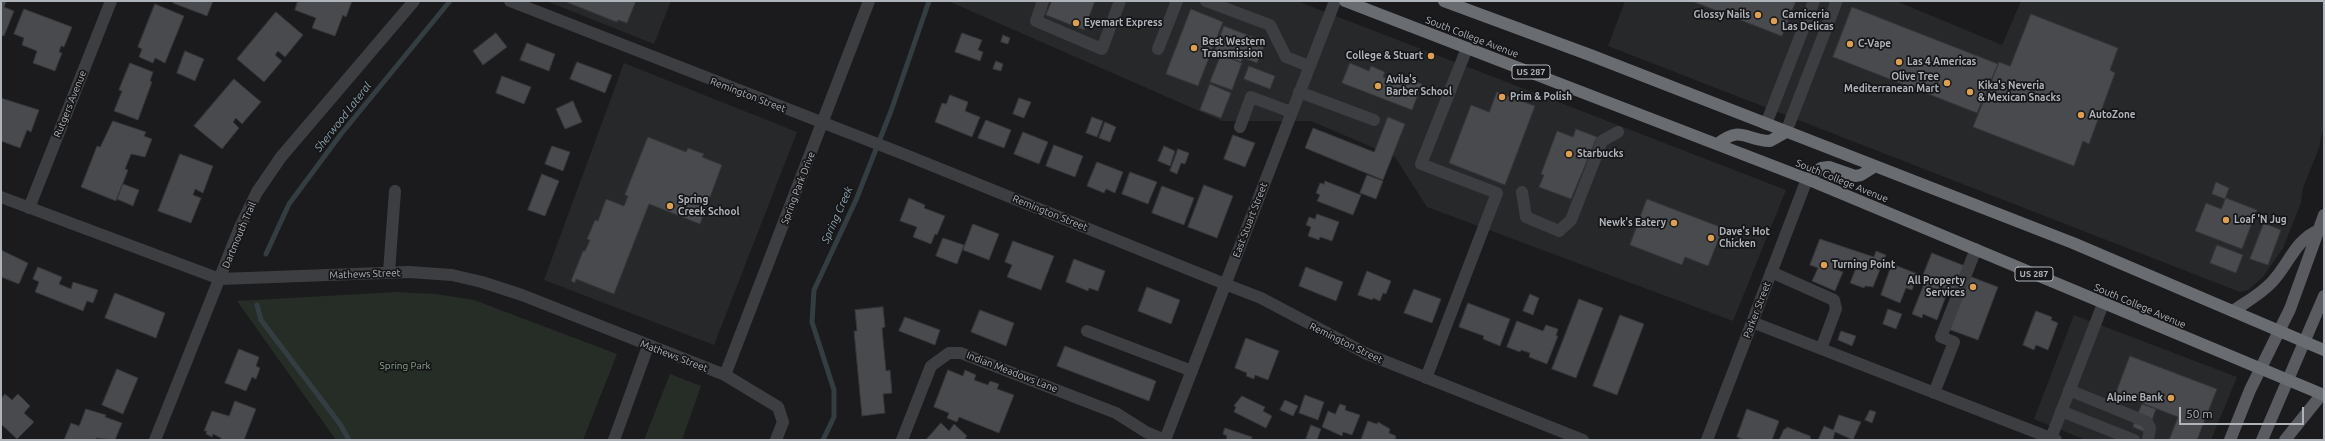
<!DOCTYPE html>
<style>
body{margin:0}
#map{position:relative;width:2325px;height:441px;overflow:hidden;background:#1b1b1d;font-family:Ubuntu,sans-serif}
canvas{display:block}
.frame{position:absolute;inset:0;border:2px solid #afb4bb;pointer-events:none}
.scale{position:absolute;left:2179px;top:407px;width:125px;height:18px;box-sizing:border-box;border:2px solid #afb4bb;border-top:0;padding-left:5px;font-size:12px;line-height:14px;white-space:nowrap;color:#afb4bb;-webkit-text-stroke:3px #161618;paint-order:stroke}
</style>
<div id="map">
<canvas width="2325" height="441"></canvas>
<div class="frame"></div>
<div class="scale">50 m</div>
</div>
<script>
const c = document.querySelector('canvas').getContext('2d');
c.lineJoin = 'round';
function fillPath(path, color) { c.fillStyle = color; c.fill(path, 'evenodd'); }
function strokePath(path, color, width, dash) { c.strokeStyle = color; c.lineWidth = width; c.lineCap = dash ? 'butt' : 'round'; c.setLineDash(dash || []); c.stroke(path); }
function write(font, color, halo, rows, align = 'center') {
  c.font = font + ' Ubuntu,sans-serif'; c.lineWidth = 3.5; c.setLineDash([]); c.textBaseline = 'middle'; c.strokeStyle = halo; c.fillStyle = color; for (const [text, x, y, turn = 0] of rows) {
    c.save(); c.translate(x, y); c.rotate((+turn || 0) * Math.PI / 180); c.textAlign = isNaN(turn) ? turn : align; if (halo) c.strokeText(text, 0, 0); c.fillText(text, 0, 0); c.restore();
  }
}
fillPath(new Path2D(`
 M546,1H671L654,44Z
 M948,1H1297L1786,190L1733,321L1427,207L1395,157L1311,121H1222Z
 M1625,1H1896L2002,45L2021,1H2324V125L2319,148L2303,188L2301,203L2283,248L2263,277L2248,290L2240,292L1608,46Z
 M624,63L797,132L714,345L544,280Z
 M2074,315L2237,377L2211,440H2086L2034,419Z`), '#27282a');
fillPath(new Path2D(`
 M396,292L436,294L474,300L617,354L583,440H336L237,301Z
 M670,374L701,386L682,440H644Z`), '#262d26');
strokePath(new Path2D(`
 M266,254L289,204L341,134L450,1
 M257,305L261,320L340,424L349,440
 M823,440L834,417V390L812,322L814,290L856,200L891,111L929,1`), '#343d42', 5);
const building = new Path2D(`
 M1,1L6,2L4,7L14,11L4,36L1,35Z
 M174,1H213L207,16L173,3Z
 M298,1H352L346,17L343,15L335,36L312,28L316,18L295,10Z
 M564,1H636L627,23L618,20L617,22Z
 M1052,1H1095L1084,30L1046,15Z
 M1692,1H1796L1782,36Z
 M155,4L184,16L165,63L155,58L153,63L139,57L142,49L138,47Z
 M1852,7L1998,64L1977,113L1833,57Z
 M24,9L72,27L64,47L61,46L59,52L62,53L55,71L33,63L37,51L22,45L24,38L14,34Z
 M1191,9L1223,22L1198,86L1166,74Z
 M276,12L303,35L285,57L278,51L275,55L282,61L264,82L237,59Z
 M2031,14L2118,48L2110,70L2115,73L2089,144L2083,141L2074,166L1973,127L1999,62L2010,66Z
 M1224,26L1266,42L1257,63L1226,51L1224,56L1214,52Z
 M496,33L507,47L483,65L473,51Z
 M962,33L982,40L978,50L983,52L980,61L955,52Z
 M1003,35L1010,38L1008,44L1001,42Z
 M527,43L555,54L549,71L520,60Z
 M185,51L204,59L195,81L177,73Z
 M1226,51L1243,58L1241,62L1224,56Z
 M1221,55L1242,63L1232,90L1210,82Z
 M996,61L1003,64L1001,71L993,69Z
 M577,62L612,75L605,93L570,79Z
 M130,63L153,72L150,81L152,82L138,120L114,111L122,91L119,90Z
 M1350,63L1369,71L1371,66L1385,72L1383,77L1400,84L1403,77L1422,84L1412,110L1342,83Z
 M1249,66L1275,76L1270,89L1244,79Z
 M502,76L531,87L524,104L496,93Z
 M234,79L261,102L242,124L236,118L233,122L239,128L222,149L194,126Z
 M1210,84L1231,93L1221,118L1200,110Z
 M1497,92L1535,106L1505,185L1449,163L1471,105L1489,112Z
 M950,95L968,102L965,111L980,117L972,137L935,122L942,103L946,104Z
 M1,98L39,110L31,132L27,130L20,148L1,141Z
 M1019,98L1031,102L1024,118L1013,114Z
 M573,101L582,122L565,129L556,109Z
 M1092,117L1103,121L1097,137L1086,133Z
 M1388,117L1405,124L1383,180L1305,148L1313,128L1374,152Z
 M986,120L1011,130L1004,148L978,138Z
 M113,121L146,132L144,136L152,139L145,157L131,154L125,169L128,170L116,201L81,187L97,146L100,147Z
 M1105,122L1116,127L1110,142L1099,138Z
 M1576,129L1597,137L1571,199L1539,187L1544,175L1541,174L1557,131L1573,137Z
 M1023,132L1048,142L1039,164L1014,154Z
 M1233,135L1255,143L1245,167L1224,159Z
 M648,137L686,152L688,148L704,154L702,157L722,165L700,224L649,204L614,294L576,279L575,283L571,281L583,251H585L590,240L587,239L595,220L598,221L606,199L624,206L628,196L625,195Z
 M1054,145L1083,156L1075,177L1046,166Z
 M552,146L570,152L563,171L545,164Z
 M1164,146L1175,151L1170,166L1158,161Z
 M1178,149L1189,153L1185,164L1181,163L1177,174L1170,171Z
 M180,154L213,166L203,193L195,189L193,195L201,198L191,223L158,211Z
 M1097,162L1123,172L1115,193L1106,189L1104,193L1087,186Z
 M1130,172L1157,182L1148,204L1122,194Z
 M542,174L559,181L545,216L528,210Z
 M1367,175L1383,181L1376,199L1360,193Z
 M1325,181L1361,195L1353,215L1317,201L1320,195L1316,193L1320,183L1324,184Z
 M2216,182L2229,188L2225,199L2212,194Z
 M123,184L139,190L133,206L117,199Z
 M1204,185L1233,196L1217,238L1188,227Z
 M1162,186L1194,198L1184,225L1152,213Z
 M909,198L925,205L924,208L945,216L937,235L935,234L931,244L913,237L917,227L900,221Z
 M2226,198L2257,210L2242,249L2195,231L2206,203L2221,209Z
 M1647,199L1723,228L1708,266L1685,257L1682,265L1630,245Z
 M1317,214L1339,222L1332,241L1320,237L1319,240L1308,236L1311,227L1306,225L1309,217L1315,219Z
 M2264,223L2281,230L2268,265L2250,259Z
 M973,224L999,234L989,260L963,250Z
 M943,238L964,245L957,264L936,256Z
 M1820,239L1874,257L1876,251L1886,255L1873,287L1865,286L1864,288L1850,283L1858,263L1849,260L1848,265L1839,261L1835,269L1843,272L1835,291L1812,281L1818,268L1810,265Z
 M1013,241L1054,256L1041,290L1007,277L1012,265L1005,262Z
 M2217,245L2243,255L2236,273L2210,263Z
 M1,250L28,263L19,284L1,277Z
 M1932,253L1965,266L1955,291L1949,288L1937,320L1923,314L1922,318L1912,314L1926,279L1922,278Z
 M1074,259L1105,271L1098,291L1089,288L1088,291L1066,282Z
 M1892,264L1918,274L1912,290L1906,288L1900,303L1881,295Z
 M38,267L62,277L59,284L71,289L73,282L98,290L93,303L87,301L83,311L35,292L39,282L33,279Z
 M1306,267L1343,282L1336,301L1299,286Z
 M1367,271L1391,281L1386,294L1383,293L1380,301L1373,298L1372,300L1358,295Z
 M1969,276L1998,287L1978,340L1948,329Z
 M1147,287L1180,300L1171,324L1138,311Z
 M1414,289L1441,299L1432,323L1404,313Z
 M115,293L165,313L156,338L105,318Z
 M1530,294L1539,298L1533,315L1523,311Z
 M1579,299L1603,308L1576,378L1552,369Z
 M1468,303L1510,319L1500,346L1483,339L1484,336L1459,327Z
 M883,307L885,327L882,328L886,371L890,370L892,393L883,394L885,413L862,416L854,331H857L855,310Z
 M1888,309L1902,314L1896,329L1883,324Z
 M980,310L1014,323L1006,346L971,332Z
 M2036,311L2052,317L2051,320L2058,323L2048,350L2036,345L2034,350L2023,345Z
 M1620,315L1644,324L1617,395L1593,386Z
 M905,317L940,330L935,345L899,331Z
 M1517,321L1543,331L1546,325L1558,329L1556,336H1558L1547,364L1529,357L1530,353L1521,350L1520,352L1507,347Z
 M1841,331L1856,336L1852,346L1838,340Z
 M1246,338L1279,351L1268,380L1255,375L1254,379L1246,376L1247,373L1235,368Z
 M1065,346L1156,381L1149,401L1057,366Z
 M239,349L259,357L256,366L260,368L256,379L252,377L246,391L225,383Z
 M2130,356L2217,389L2197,440H2169L2178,417L2116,393Z
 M117,369L138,378L123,414L102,405Z
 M948,370L963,376L965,370L976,375L974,380L988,385L990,381L999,384L997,389L1014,395L999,433L959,417L957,422L947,418L949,413L934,407Z
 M5,394L12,400L18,394L30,406L24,413L34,422L17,439L1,424V399Z
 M1305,395L1324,402L1318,420L1299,413Z
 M1242,396L1265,407L1263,411L1272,416L1266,428L1234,412L1236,407L1234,406Z
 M1285,400L1298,406L1293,416L1280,410Z
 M235,401L256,409L244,440H221V438L213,434L212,437L206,434L207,431H204L212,411L229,416Z
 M1340,404L1346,406L1345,410L1360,415L1352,435L1343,432L1342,436L1322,427L1328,411L1335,414Z
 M2142,404L2156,409L2147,433L2133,427Z
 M86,409L106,415L105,417L122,423L115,440L96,438V440H64L71,423L79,426Z
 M1747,409L1779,421L1772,440H1744L1737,437Z
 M1870,410L1876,412L1872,423L1865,420Z
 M1839,415L1861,422L1853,440L1835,432L1833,439L1836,440H1818L1824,426L1833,430Z
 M1368,421L1377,424L1378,422L1390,429L1389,433L1396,436L1395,440H1361Z
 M941,423L949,431L954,424L967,436L965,438L968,440H926Z
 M1311,425L1321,429L1317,440L1306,439Z
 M1787,427L1810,436L1811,440H1779L1784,429H1786Z
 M1225,428L1252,437L1251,440H1226L1227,436L1223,434Z`);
fillPath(building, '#484a4d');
strokePath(building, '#353639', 1);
strokePath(new Path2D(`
 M510,1L906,155L1225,284L1261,298L1367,354L1583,440
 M1043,1L1036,21L1102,49L1120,1
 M1206,1L1270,25L1286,57L1309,66
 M1158,49L1177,1
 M1299,92L1374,120
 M1766,124L1814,1
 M1240,127L1251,97L1291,112
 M1786,132L1836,3L1835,1
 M1522,192L1526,217L1559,231L1571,220L1602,141L1618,132
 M1,197L220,279L409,272L452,275L482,282L522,295L725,375L778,407L783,422L776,440
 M29,208L111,1
 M389,272L395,191
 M1771,272L1834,300L1836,309L1821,349
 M1752,322L2056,440
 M1087,331L1192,371
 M725,375L869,1
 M1426,378L1497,193L1421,164L1467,48
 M2069,390L2147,422L2150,428L2148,440
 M1934,393L1954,342L1941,337L1976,249
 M2061,411L2134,440
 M2051,438L2103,304
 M155,440L240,227L257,192L281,157L414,1
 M614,440L648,346
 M902,440L931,366L949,353H961L1116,413L1146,432L1165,440
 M1165,440L1335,1
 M1707,440L1807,179`), '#3d3e42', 12);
strokePath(new Path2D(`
 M2233,311C2246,302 2261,294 2272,282C2289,264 2295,240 2319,230
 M2230,440L2250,390L2290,309L2324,215
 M2262,440L2324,296
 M2285,440L2322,394`), '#595b60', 12);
strokePath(new Path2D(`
 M1345,1L1807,179L2324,395
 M1444,1L1590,55L2073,243L2324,350
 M1717,144C1742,125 1744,140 1770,141L1786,132
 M1807,179L1821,168L1829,167L1855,176L1861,175L1874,167`), '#696d72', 12);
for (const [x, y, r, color] of [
 [1758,15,4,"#dc9f54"],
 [1774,21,4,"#dc9f54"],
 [1076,23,4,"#dc9f54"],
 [1850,44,4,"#dc9f54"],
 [1194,48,4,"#dc9f54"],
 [1431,56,4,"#dc9f54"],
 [1899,62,4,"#dc9f54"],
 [1947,83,4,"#dc9f54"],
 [1378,86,4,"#dc9f54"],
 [1970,92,4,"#dc9f54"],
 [1502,97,4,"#dc9f54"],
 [2081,115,4,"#dc9f54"],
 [1569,154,4,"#dc9f54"],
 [670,206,4,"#dc9f54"],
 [2226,220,4,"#dc9f54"],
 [1674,223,4,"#dc9f54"],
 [1711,238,4,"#dc9f54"],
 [1824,265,4,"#dc9f54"],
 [1973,287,4,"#dc9f54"],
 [2171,398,4,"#dc9f54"]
]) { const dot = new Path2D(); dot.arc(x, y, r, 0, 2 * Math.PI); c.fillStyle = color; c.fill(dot); strokePath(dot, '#161618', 1.5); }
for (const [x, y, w] of [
 [1531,72,38],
 [2034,274,38]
]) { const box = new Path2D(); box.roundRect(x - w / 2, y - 7, w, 14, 3); c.fillStyle = '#161618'; c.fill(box); strokePath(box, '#afb4bb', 1); }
write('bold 9px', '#afb4bb', null, [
 ["US 287",1531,72],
 ["US 287",2034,274]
]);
write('bold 10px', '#afb4bb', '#161618', [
 ["Glossy Nails",1750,15,"right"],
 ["Carniceria",1782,15],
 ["Las Delicas",1782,27],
 ["Eyemart Express",1084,23],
 ["Best Western",1202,42],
 ["Transmission",1202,54],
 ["C-Vape",1858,44],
 ["College & Stuart",1423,56,"right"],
 ["Las 4 Americas",1907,62],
 ["Olive Tree",1939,77,"right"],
 ["Mediterranean Mart",1939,89,"right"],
 ["Avila's",1386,80],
 ["Barber School",1386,92],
 ["Kika's Neveria",1978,86],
 ["& Mexican Snacks",1978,98],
 ["Prim & Polish",1510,97],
 ["AutoZone",2089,115],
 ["Starbucks",1577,154],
 ["Spring",678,200],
 ["Creek School",678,212],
 ["Loaf 'N Jug",2234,220],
 ["Newk's Eatery",1666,223,"right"],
 ["Dave's Hot",1719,232],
 ["Chicken",1719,244],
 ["Turning Point",1832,265],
 ["All Property",1965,281,"right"],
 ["Services",1965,293,"right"],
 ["Alpine Bank",2163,398,"right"]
], 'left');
write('10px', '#afb4bb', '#161618', [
 ["South College Avenue",1472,37,21],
 ["Remington Street",748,95,21],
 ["Rutgers Avenue",70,104,-68],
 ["South College Avenue",1842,181,22],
 ["Spring Park Drive",798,188,-69],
 ["Remington Street",1050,213,22],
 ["East Stuart Street",1250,220,-69],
 ["Dartmouth Trail",239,235,-67],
 ["Mathews Street",365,274,-2],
 ["South College Avenue",2140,306,23],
 ["Parker Street",1757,310,-69],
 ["Remington Street",1346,343,26],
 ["Mathews Street",674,356,21],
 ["Indian Meadows Lane",1012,372,21]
]);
write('10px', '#8aa389', '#161618', [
 ["Spring Park",405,366]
]);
write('italic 11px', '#8ba3b1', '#161618', [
 ["Sherwood Lateral",343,117,-52],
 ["Spring Creek",837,215,-66]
]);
</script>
